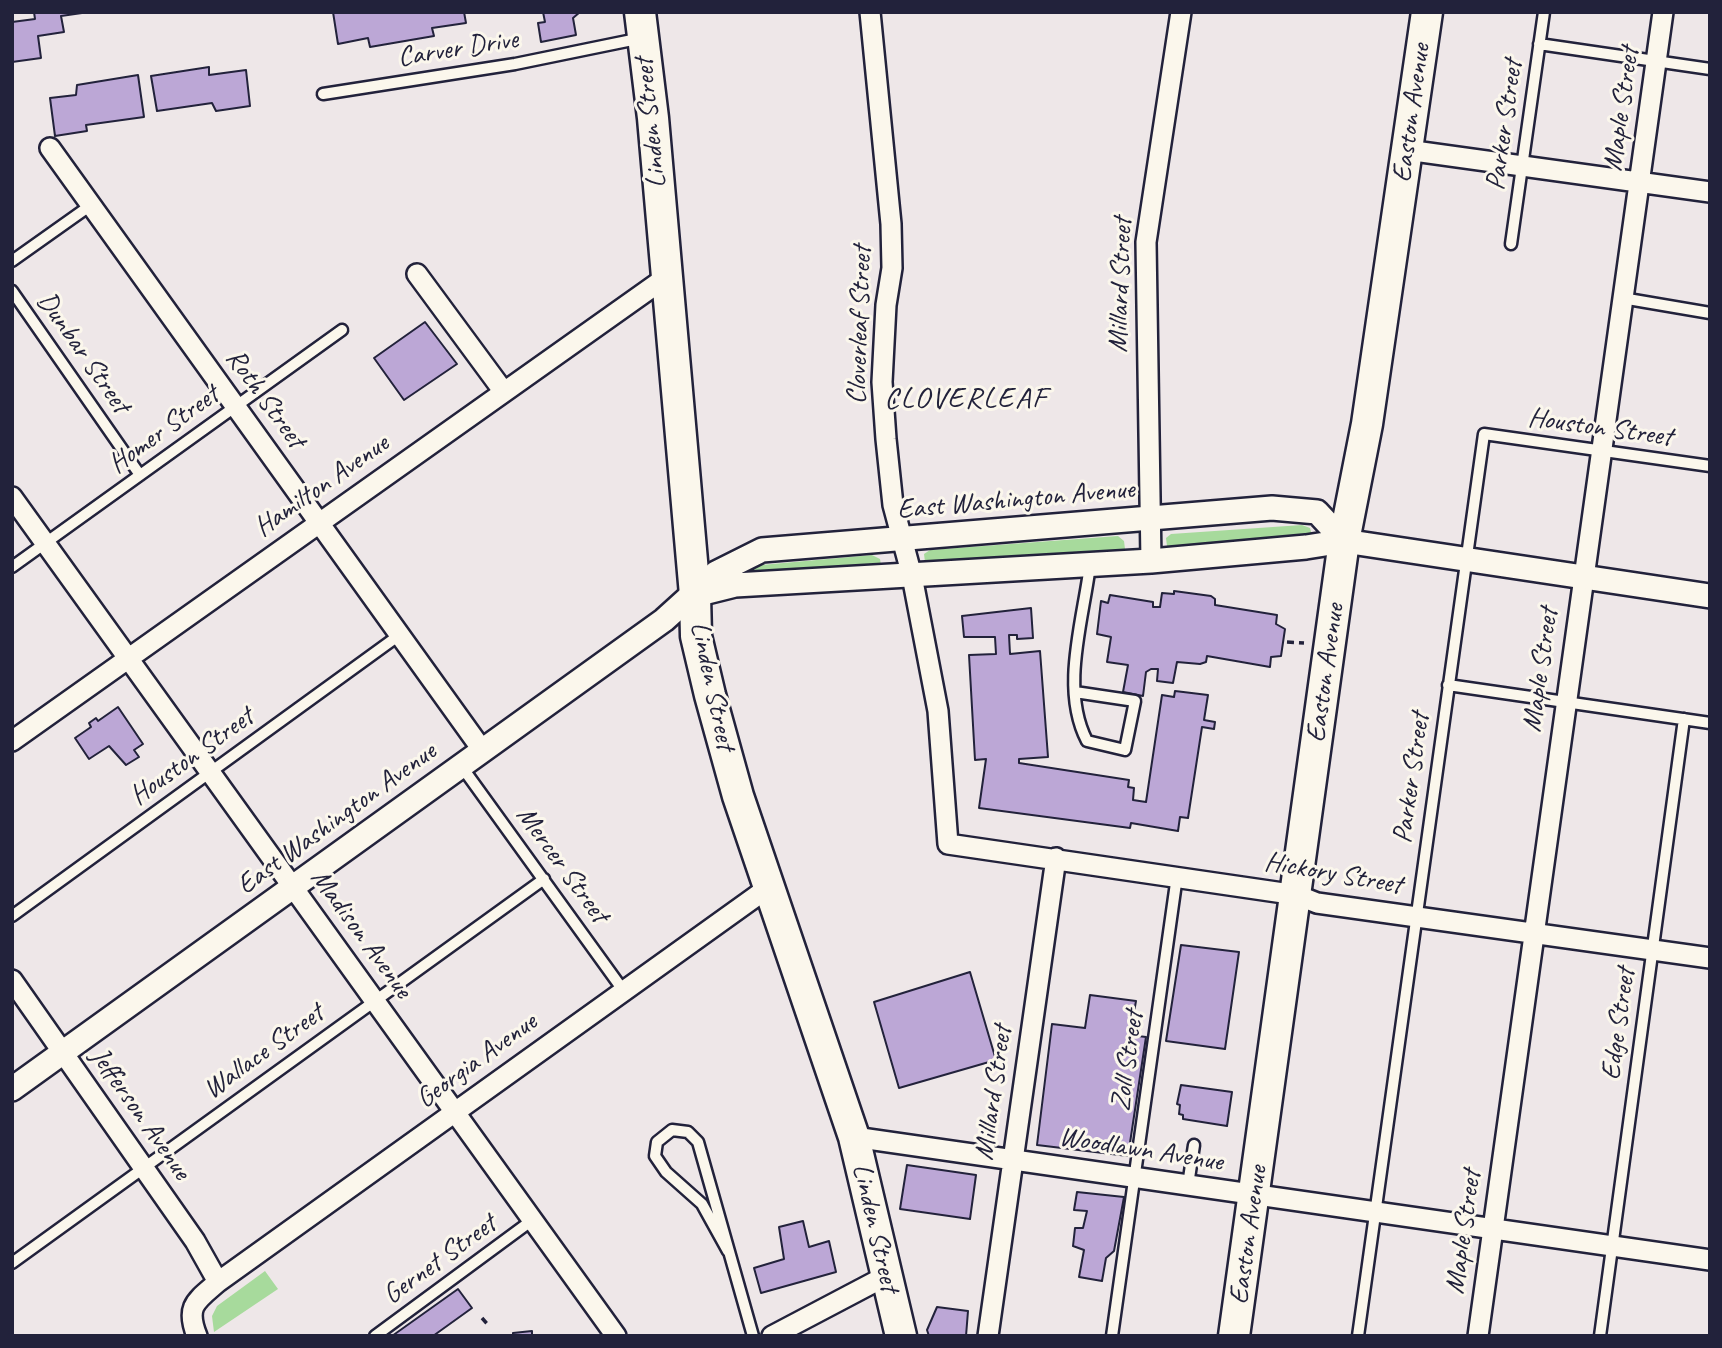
<!DOCTYPE html>
<style>
body{margin:0}
#map{position:relative;width:1722px;height:1348px;overflow:hidden;background:#eee7e8;font-family:Caveat,sans-serif}
canvas{display:block}
.frame{position:absolute;inset:0;border:14px solid #22223b;pointer-events:none}
</style>
<div id="map">
<canvas width="1722" height="1348"></canvas>
<div class="frame"></div>
</div>
<script>
const c = document.querySelector('canvas').getContext('2d');
c.lineJoin = 'round';
function fillPath(path, color) { c.fillStyle = color; c.fill(path, 'evenodd'); }
function strokePath(path, color, width, dash) { c.strokeStyle = color; c.lineWidth = width; c.lineCap = dash ? 'butt' : 'round'; c.setLineDash(dash || []); c.stroke(path); }
function write(font, color, halo, rows, align = 'center') {
  c.font = font + ' Caveat,sans-serif'; c.lineWidth = 6; c.setLineDash([]); c.textBaseline = 'middle'; c.strokeStyle = halo; c.fillStyle = color; for (const [text, x, y, turn = 0] of rows) {
    c.save(); c.translate(x, y); c.rotate((+turn || 0) * Math.PI / 180); c.textAlign = isNaN(turn) ? turn : align; if (halo) c.strokeText(text, 0, 0); c.fillText(text, 0, 0); c.restore();
  }
}
fillPath(new Path2D(`
 M1302,525L1310,528L1312,535L1173,550L1167,546L1166,538L1171,534Z
 M1118,536L1124,541L1125,549L1118,555L932,566L925,562L924,554L930,550Z
 M872,555L880,559L881,565L739,581V567Z
 M265,1271L278,1289L214,1332L212,1316L217,1306Z`), '#a7da9c');
const building = new Path2D(`
 M34,12H89L61,16L64,32L38,36L41,58L12,62V22L35,19Z
 M333,12H464L466,23L432,28L434,36L370,47L368,38L338,44Z
 M543,12H580L573,18L576,35L541,42L538,23L545,22Z
 M209,67V75L246,70L250,106L216,111L212,103L157,111L151,76Z
 M138,75L144,117L86,125L87,131L55,136L50,98L76,95L77,85Z
 M425,322L457,364L404,400L374,358Z
 M1174,591L1211,596L1215,599V605L1277,615L1276,624L1285,629L1281,656L1271,657L1270,667L1207,656L1206,662L1200,664L1177,662L1173,683L1157,681L1158,669H1151L1146,672L1143,696L1123,692L1128,665L1107,662L1111,637L1097,634L1101,601L1108,603L1110,595L1153,602V607H1160L1162,593L1174,594Z
 M1031,608L1033,638L1017,639V635H1009L1010,654L1040,651L1048,757L1019,759V763L1129,780L1128,787L1134,788L1133,800L1146,802L1162,695L1174,697L1175,691L1208,695L1204,720L1215,722L1214,729L1202,727L1188,818L1180,817L1178,831L1131,823L1130,828L979,808L986,759L975,760L969,655L996,654L995,637H964L962,616Z
 M118,707L143,744L134,750L139,757L126,765L109,746L89,759L75,738L91,727L89,723L96,718L98,721Z
 M1181,945L1239,952L1225,1049L1166,1041Z
 M970,972L996,1060L899,1088L874,1002Z
 M1090,995L1136,1001L1130,1035L1146,1037L1128,1156L1037,1145L1052,1024L1085,1028Z
 M1181,1085L1232,1092L1227,1126L1183,1119V1115L1179,1114L1180,1105L1177,1104Z
 M907,1165L976,1175L970,1219L900,1209Z
 M1077,1192L1124,1197L1114,1251L1106,1258L1102,1281L1079,1277L1084,1250L1073,1246L1075,1228H1083L1087,1211L1074,1210Z
 M803,1221L809,1247L829,1241L836,1272L761,1293L754,1268L784,1259L779,1227Z
 M458,1289L472,1308L433,1336H392Z
 M937,1307L968,1311L966,1336H929L927,1330Z
 M532,1331V1336H513V1333Z`);
fillPath(building, '#bca7d6');
strokePath(building, '#22223b', 2);
const service = new Path2D(`
 M1539,44L1710,69
 M323,94L515,64L642,38
 M1511,244L1544,12
 M12,261L91,205
 M12,291L140,475
 M1622,298L1710,313
 M12,567L342,330
 M1448,685L1710,723
 M1075,692L1135,701L1125,750L1087,741C1060,689 1083,621 1090,565
 M462,767L623,990
 M12,916L398,636
 M1188,1185L1194,1145
 M728,1251L702,1204L666,1172L655,1156L657,1142L672,1130L688,1132L698,1142L753,1336
 M12,1263L544,879
 M375,1336L531,1221
 M1112,1336L1177,876
 M1358,1336L1484,434L1710,466
 M1600,1336L1684,719`);
const minor = new Path2D(`
 M870,12L891,224L892,268L886,305L882,382L886,439L893,505L912,576L938,711L948,844L1297,895L1317,903L1710,958
 M50,148L483,751
 M1407,150L1710,192
 M417,274L504,392
 M12,497L616,1336
 M1151,561L1146,242L1181,12
 M12,741L665,278
 M12,980L195,1241L218,1282
 M854,1137L1710,1260
 M197,1336C185,1306 196,1301 218,1282L769,887
 M772,1336L886,1276
 M988,1336L1056,858
 M1478,1336L1663,12`);
const tertiary = new Path2D(`
 M695,595L735,585L1151,561L1306,547L1344,541L1710,596
 M12,1089L664,620L716,573L762,550L1272,508L1317,512L1344,541`);
const primary = new Path2D(`
 M640,12L653,118L695,595L696,636L710,695L738,796L854,1137L901,1336
 M1234,1336L1344,541L1367,424L1427,12`);
strokePath(service, '#22223b', 15);
strokePath(minor, '#22223b', 24);
strokePath(tertiary, '#22223b', 28);
strokePath(primary, '#22223b', 35);
strokePath(new Path2D(`
 M1287,642L1304,643
 M482,1318L489,1326`), '#22223b', 3.5, [7, 5]);
strokePath(service, '#fbf7ec', 10);
strokePath(minor, '#fbf7ec', 19);
strokePath(tertiary, '#fbf7ec', 23);
strokePath(primary, '#fbf7ec', 30);
write('28px', '#22223b', '#fbf7ec', [
 ["Carver Drive",458,49,-9],
 ["Maple Street",1622,109,-82],
 ["Easton Avenue",1412,113,-82],
 ["Linden Street",651,123,-96],
 ["Parker Street",1505,125,-82],
 ["Millard Street",1121,285,-88],
 ["Cloverleaf Street",860,325,-88],
 ["Dunbar Street",83,353,55],
 ["Roth Street",265,399,54],
 ["Houston Street",1600,428,8],
 ["Homer Street",164,430,-36],
 ["Hamilton Avenue",322,486,-35],
 ["East Washington Avenue",1016,500,-5],
 ["Maple Street",1541,670,-82],
 ["Easton Avenue",1326,673,-82],
 ["Linden Street",712,686,78],
 ["Houston Street",192,757,-36],
 ["Parker Street",1412,778,-82],
 ["East Washington Avenue",337,819,-36],
 ["Mercer Street",562,865,54],
 ["Hickory Street",1333,874,10],
 ["Madison Avenue",361,934,54],
 ["Edge Street",1619,1024,-82],
 ["Wallace Street",264,1052,-36],
 ["Georgia Avenue",477,1061,-36],
 ["Zoll Street",1128,1061,-82],
 ["Millard Street",994,1093,-82],
 ["Jefferson Avenue",140,1114,55],
 ["Woodlawn Avenue",1141,1150,9],
 ["Linden Street",875,1228,77],
 ["Maple Street",1464,1232,-82],
 ["Easton Avenue",1249,1235,-82],
 ["Gernet Street",440,1260,-36]
]);
c.letterSpacing = '2px';
write('30px', '#22223b', '#fbf7ec', [
 ["CLOVERLEAF",966,399]
]);
c.letterSpacing = '0px';
</script>
